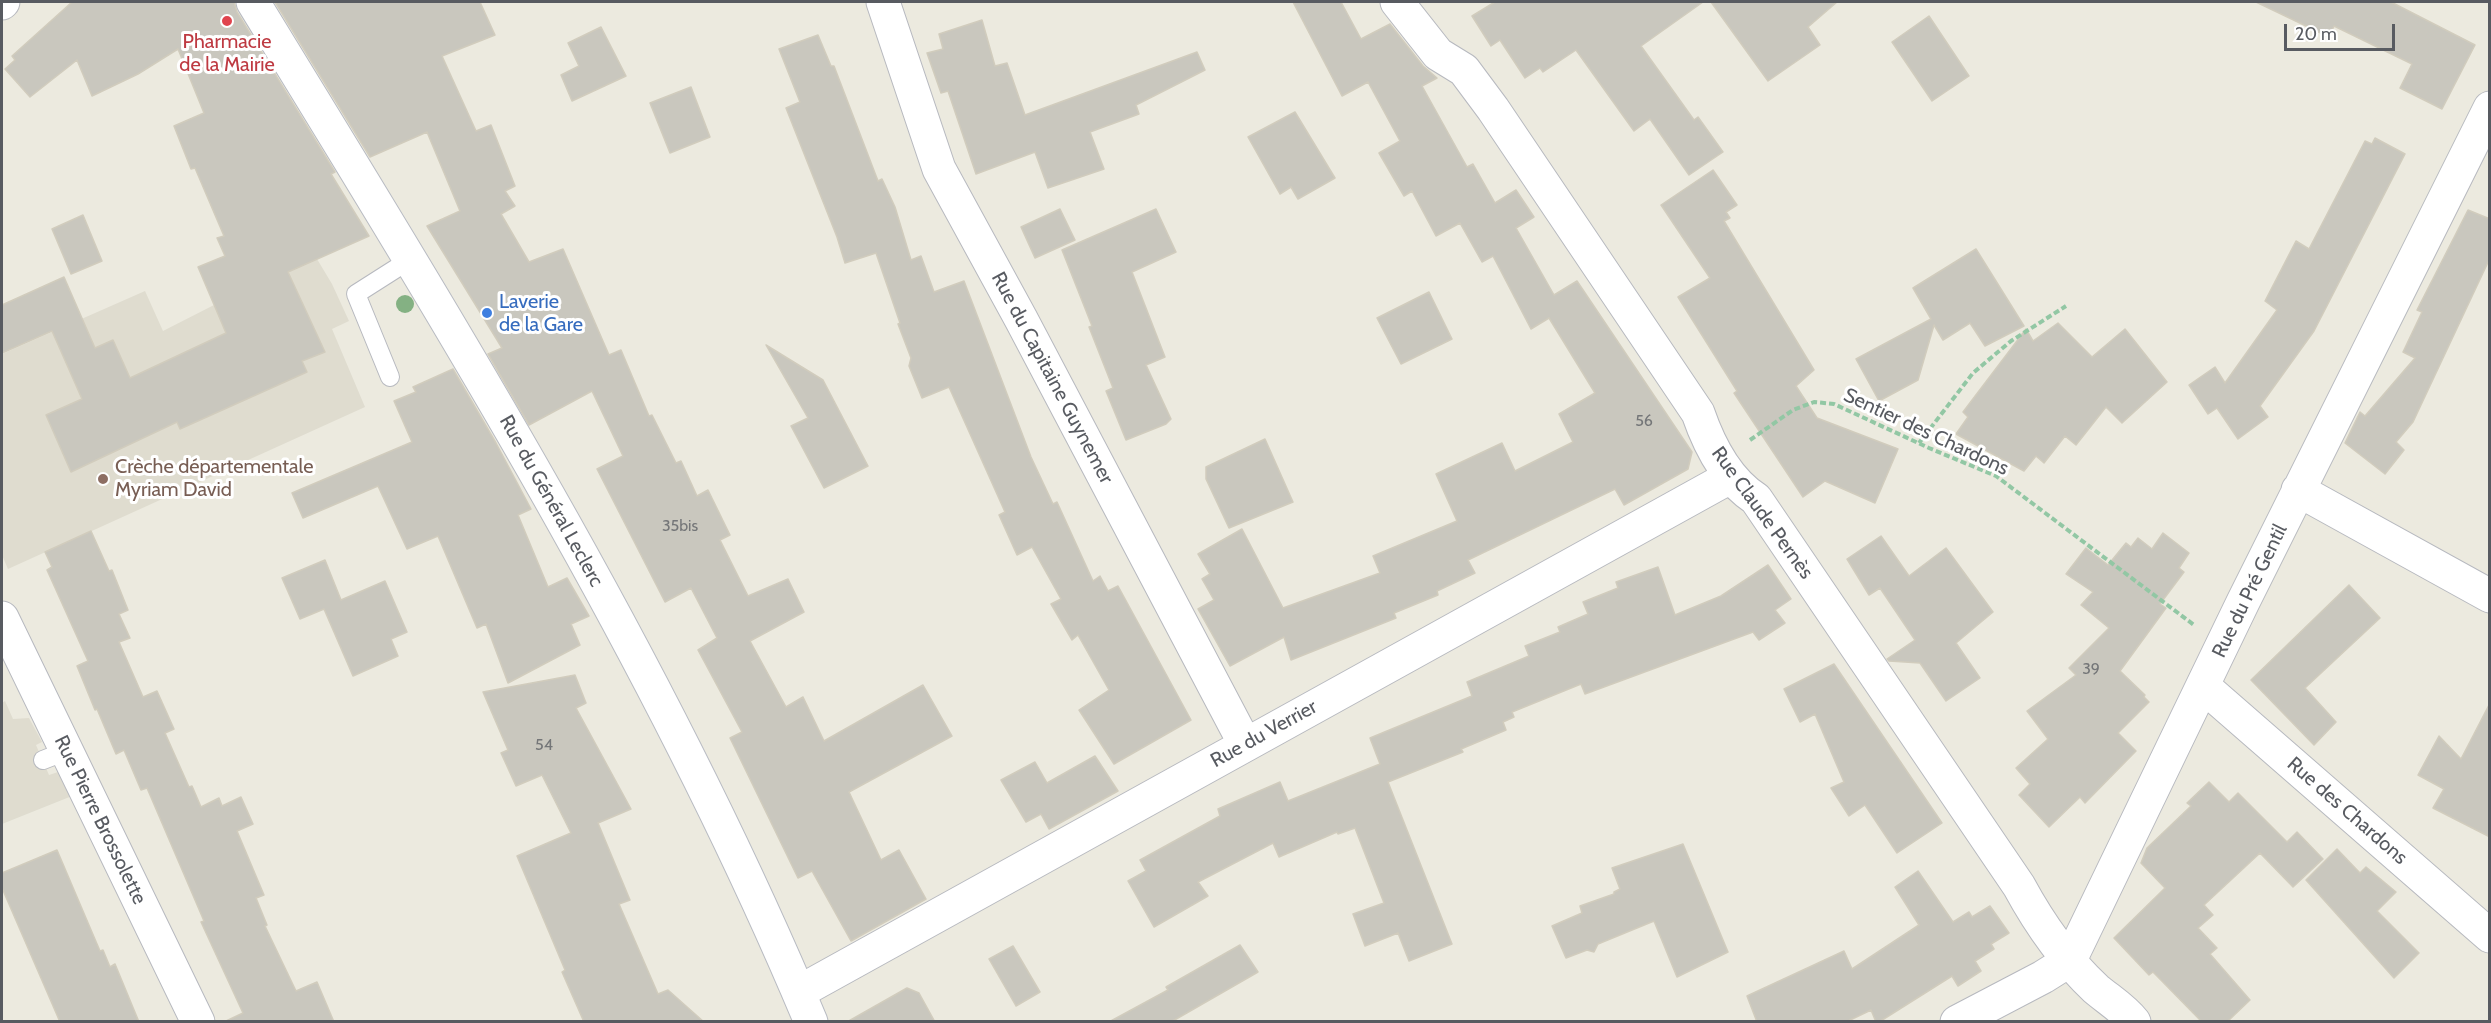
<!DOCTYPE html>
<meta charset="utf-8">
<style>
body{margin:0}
#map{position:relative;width:2491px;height:1023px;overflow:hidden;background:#eceadf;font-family:Cabin,sans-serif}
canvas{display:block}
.frame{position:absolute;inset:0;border:3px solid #585b61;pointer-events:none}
.scale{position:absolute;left:2284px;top:24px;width:111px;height:27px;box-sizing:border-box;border:3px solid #585b61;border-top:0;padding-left:8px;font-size:18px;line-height:21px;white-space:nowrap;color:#585b61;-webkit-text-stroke:4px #fff;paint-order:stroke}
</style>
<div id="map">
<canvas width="2491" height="1023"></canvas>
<div class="frame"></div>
<div class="scale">20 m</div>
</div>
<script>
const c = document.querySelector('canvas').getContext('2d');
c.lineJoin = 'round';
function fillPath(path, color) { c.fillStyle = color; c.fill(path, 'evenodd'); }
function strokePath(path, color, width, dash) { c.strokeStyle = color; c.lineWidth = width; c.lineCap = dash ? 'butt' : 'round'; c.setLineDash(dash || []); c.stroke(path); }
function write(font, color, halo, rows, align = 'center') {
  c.font = font + ' Cabin,sans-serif'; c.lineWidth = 6; c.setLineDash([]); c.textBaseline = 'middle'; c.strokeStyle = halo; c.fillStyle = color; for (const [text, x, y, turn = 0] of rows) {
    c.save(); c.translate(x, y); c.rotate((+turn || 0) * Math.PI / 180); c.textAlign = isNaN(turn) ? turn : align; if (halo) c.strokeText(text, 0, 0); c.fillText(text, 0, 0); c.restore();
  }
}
fillPath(new Path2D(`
 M317,259L332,284L349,321L332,329L365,407L8,569L2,555V354L145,291L163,331L214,305Z
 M5,701L13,719L29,718L42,742L36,745L49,775L61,771L72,796L2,824V703Z`), '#dfdccf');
const building = new Path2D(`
 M72,2H234L237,12L335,172L331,174L369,236L288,272L325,352L302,361L307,372L180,429L177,422L71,472L46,415L82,399L52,331L2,353V305L64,277L95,348L113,340L130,378L226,333L198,267L225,256L217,238L224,236L195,168L191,169L174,126L204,113L178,49L138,74L92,96L77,60L30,97L5,69L15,60L12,56Z
 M275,2H480L495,35L442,56L476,131L491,125L515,186L505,191L515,206L501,214L529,262L563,249L609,355L621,350L649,416L652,415L676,463L681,461L697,496L708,490L730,535L720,540L748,596L788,579L804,612L750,641L786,707L803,697L824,741L923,685L952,736L849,792L881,860L899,850L926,899L851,941L812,871L798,878L730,738L742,732L698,650L717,638L691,588L665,602L597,469L623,456L592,391L529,425L488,354L502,348L427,226L460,211L427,132L370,157Z
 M1293,2H1341L1361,39L1390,24L1423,66L1437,78L1422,86L1467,167L1473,164L1495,203L1516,190L1534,217L1516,228L1554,295L1577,281L1692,452L1688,469L1624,505L1615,489L1468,560L1475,573L1437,591L1438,595L1394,613L1396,618L1291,660L1284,637L1230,666L1198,609L1214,600L1202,579L1210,574L1198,554L1242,529L1283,608L1380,573L1373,556L1457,521L1436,474L1502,443L1515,471L1573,442L1559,414L1595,393L1549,318L1531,329L1493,256L1482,262L1460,223L1436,236L1412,191L1404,196L1379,153L1400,141L1368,82L1342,96Z
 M1495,2H1703L1641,46L1694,120L1698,117L1723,152L1689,175L1650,119L1634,131L1576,50L1543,72L1540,68L1525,78L1500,40L1491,46L1472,16Z
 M1711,2H1837L1808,27L1820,45L1768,81Z
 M2256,2H2391L2475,45L2442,109L2400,88L2412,64L2334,26L2329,37Z
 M1929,16L1969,76L1932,101L1892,42Z
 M982,20L995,66L1007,63L1025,115L1197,52L1205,70L1136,105L1139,114L1090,132L1104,169L1048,188L1035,152L976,174L948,91L941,93L927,53L943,49L939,34Z
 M601,27L626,76L572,101L561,75L579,66L568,43Z
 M818,35L831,66H834L878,181L882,179L895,207L911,260L921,256L934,292L964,281L1031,457L1053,504L1057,502L1093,581L1100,576L1108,591L1118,586L1191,720L1114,764L1079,710L1109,690L1078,635L1072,640L1051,604L1061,599L1032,547L1017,555L999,515L1005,512L949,387L922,398L909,366L911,358L898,324L900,323L876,253L845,263L837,237L786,108L800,102L779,49Z
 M691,87L710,137L670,153L650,103Z
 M1295,112L1335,178L1298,199L1291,187L1280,194L1248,137Z
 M2375,138L2405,154L2314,331L2260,406L2268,417L2238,439L2217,408L2208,414L2189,385L2215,367L2225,383L2277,310L2265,301L2296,241L2309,249L2365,141L2372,144Z
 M1713,170L1737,205L1726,212L1730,218L1724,221L1814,370L1796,386L1817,418L1898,449L1875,503L1825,481L1803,497L1734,393L1737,391L1678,297L1710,278L1661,205Z
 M1060,209L1075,240L1035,258L1021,227Z
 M1156,209L1176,252L1132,272L1165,357L1146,365L1171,419L1166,424L1126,440L1106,391L1113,388L1089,327L1092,326L1062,250Z
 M2468,210L2490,219V258L2413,422L2396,442L2404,450L2385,474L2345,443L2360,412L2365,416L2415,358L2403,352L2422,312L2417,310Z
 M83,215L102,261L71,274L52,229Z
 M1976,249L2024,326L1985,346L1970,323L1943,340L1934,325L1918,380L1879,401L1856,359L1931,319L1913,288Z
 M1429,292L1452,339L1401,364L1377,318Z
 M2058,323L2092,357L2125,329L2167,382L2122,423L2106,407L2076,445L2065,436L2044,463L2036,456L2024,471L1956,434L1968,417L1963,412L2026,329L2033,341Z
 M766,345L823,380L868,466L824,488L791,426L808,418Z
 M453,369L496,443L531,509L518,515L548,587L567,578L589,616L571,624L580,645L508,683L486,624L477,628L438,536L407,549L378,486L303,518L292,493L412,442L394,401L416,392L413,387Z
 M1265,439L1293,502L1229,528L1206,479V467Z
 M91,531L109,571L112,570L128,610L119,614L130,638L119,642L143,697L157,691L174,729L165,733L189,787L192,786L201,807L219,798L222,806L241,797L253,824L237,831L264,895L256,898L267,925L265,926L296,991L317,982L334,1022H224L243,1013L201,922L204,921L147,788L141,790L124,750L116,754L97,709L95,710L77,666L88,661L47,570L52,567L45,552Z
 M2163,533L2189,553L2179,568L2184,572L2160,604L2166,608L2120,671L2145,695L2144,697L2149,702L2118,733L2136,751L2085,803L2080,797L2049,827L2019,795L2030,784L2016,768L2048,739L2027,711L2076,675L2069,668L2109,628L2081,605L2093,592L2066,574L2086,548L2108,565L2126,543L2131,547L2138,538L2152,549Z
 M1881,536L1909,576L1946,548L1993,612L1956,643L1980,678L1946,701L1920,663L1889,661L1887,659L1915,640L1880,588L1869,595L1847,559Z
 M325,560L341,600L385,581L407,632L391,639L398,656L353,676L324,609L300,619L282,578Z
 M1768,565L1791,599L1775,610L1785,623L1759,640L1753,632L1585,694L1581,684L1512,712L1514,717L1503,722L1506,730L1461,749L1463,752L1388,782L1452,944L1409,961L1398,933L1365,946L1353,914L1384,903L1355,828L1338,834L1337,832L1279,857L1273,843L1198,882L1208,896L1154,927L1128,881L1146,871L1140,860L1220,816L1218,809L1280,782L1288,801L1380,764L1370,738L1472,696L1467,682L1529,656L1525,646L1560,632L1558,627L1588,614L1583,602L1618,588L1616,582L1658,567L1675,615L1721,596Z
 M2349,585L2380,618L2305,688L2336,722L2314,745L2251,680Z
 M1834,664L1942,823L1897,853L1865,805L1849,816L1831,788L1844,782L1815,714L1800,722L1784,689Z
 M575,675L586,703L576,708L631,809L598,823L630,900L619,904L658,994L668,990L704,1022H584L562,972L565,970L517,856L571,833L542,775L516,786L501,753L508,750L483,692Z
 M2490,703V837L2433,808L2444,789L2418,775L2439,736L2461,759Z
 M1095,756L1118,791L1049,829L1041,814L1026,822L1001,780L1035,762L1047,783Z
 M2209,782L2229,802L2238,793L2287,842L2297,832L2323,859L2293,887L2260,853L2204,905L2213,915L2198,928L2217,948L2210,954L2250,1000L2227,1022H2202L2153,972L2149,975L2114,938L2165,888L2141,863L2147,848L2191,806L2187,803Z
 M1683,844L1728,952L1677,977L1654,921L1598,944L1594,952L1587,950L1566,958L1552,926L1582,913L1580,906L1614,894V892L1620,889L1612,868Z
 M2337,849L2360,873L2366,867L2396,892L2377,911L2419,953L2394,978L2306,880Z
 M57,850L100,951L103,950L110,967L115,964L139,1022H60L2,888V873Z
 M1918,871L1953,922L1969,912L1972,917L1990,906L2009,933L1991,944L1994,949L1975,961L1981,971L1958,986L1952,976L1879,1022H1876L1871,1010L1846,1022H1757L1747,996L1844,951L1852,969L1919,925L1895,887Z
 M1240,945L1258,972L1171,1022H1109L1168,990L1166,987Z
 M1013,946L1040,992L1016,1006L989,959Z
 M907,988L919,993L935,1022H847Z`);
fillPath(building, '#c9c7be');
strokePath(building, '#d1ccbd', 1.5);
const service = new Path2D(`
 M390,377L356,294L411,259
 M43,760L66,751`);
const minor = new Path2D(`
 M883,2L939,169L1021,319L1245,744
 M1397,2L1438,54L1464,70L1493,109L1698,413C1709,445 1727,480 1756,499L2019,886C2039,923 2064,959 2096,989C2109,1000 2123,1008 2134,1022
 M2,3L3,2
 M2298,490L2490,596
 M2,618L198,1022
 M2203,686L2490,936
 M799,992L1730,477
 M1957,1022L2043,977L2070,960L2243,602L2490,108`);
const secondary = new Path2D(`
 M253,2C455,332 661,663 811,1022`);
strokePath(service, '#b7b9bf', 20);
strokePath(minor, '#b7b9bf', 35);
strokePath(secondary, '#b8bbc2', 35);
strokePath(new Path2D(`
 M1750,440L1793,410L1814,402L1834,404L1929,448L1996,476L2194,625
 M1919,443L1973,373L2011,341L2066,306`), '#92c7a4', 4, [6, 3]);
strokePath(service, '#fff', 18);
strokePath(minor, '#fff', 33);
strokePath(secondary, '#fff', 33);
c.fillStyle = '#84b183';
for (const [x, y] of [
 [405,304]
]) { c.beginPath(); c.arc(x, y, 9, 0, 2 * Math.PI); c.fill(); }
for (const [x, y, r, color] of [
 [227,21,6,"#e0444e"],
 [487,313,6,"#3f7fe0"],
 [103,479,6,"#8d6e63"]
]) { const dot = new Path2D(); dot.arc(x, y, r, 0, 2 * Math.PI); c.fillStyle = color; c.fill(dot); strokePath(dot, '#fff', 2); }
write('16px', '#747678', null, [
 ["56",1644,421],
 ["35bis",680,526],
 ["39",2091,669],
 ["54",544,745]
]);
write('20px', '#be3a42', '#fff', [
 ["Pharmacie",227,42],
 ["de la Mairie",227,65]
]);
write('20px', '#366cbe', '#fff', [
 ["Laverie",499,302],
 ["de la Gare",499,325]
], 'left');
write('20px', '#585b61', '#fff', [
 ["Rue du Capitaine Guynemer",1052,378,62],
 ["Sentier des Chardons",1926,432,25],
 ["Rue du Général Leclerc",551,501,61],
 ["Rue Claude Pernès",1762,513,54],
 ["Rue du Pré Gentil",2250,591,-64],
 ["Rue du Verrier",1264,734,-29],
 ["Rue des Chardons",2347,811,41],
 ["Rue Pierre Brossolette",100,820,64]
]);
write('20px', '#785e54', '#fff', [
 ["Crèche départementale",115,467],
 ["Myriam David",115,490]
], 'left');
</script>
